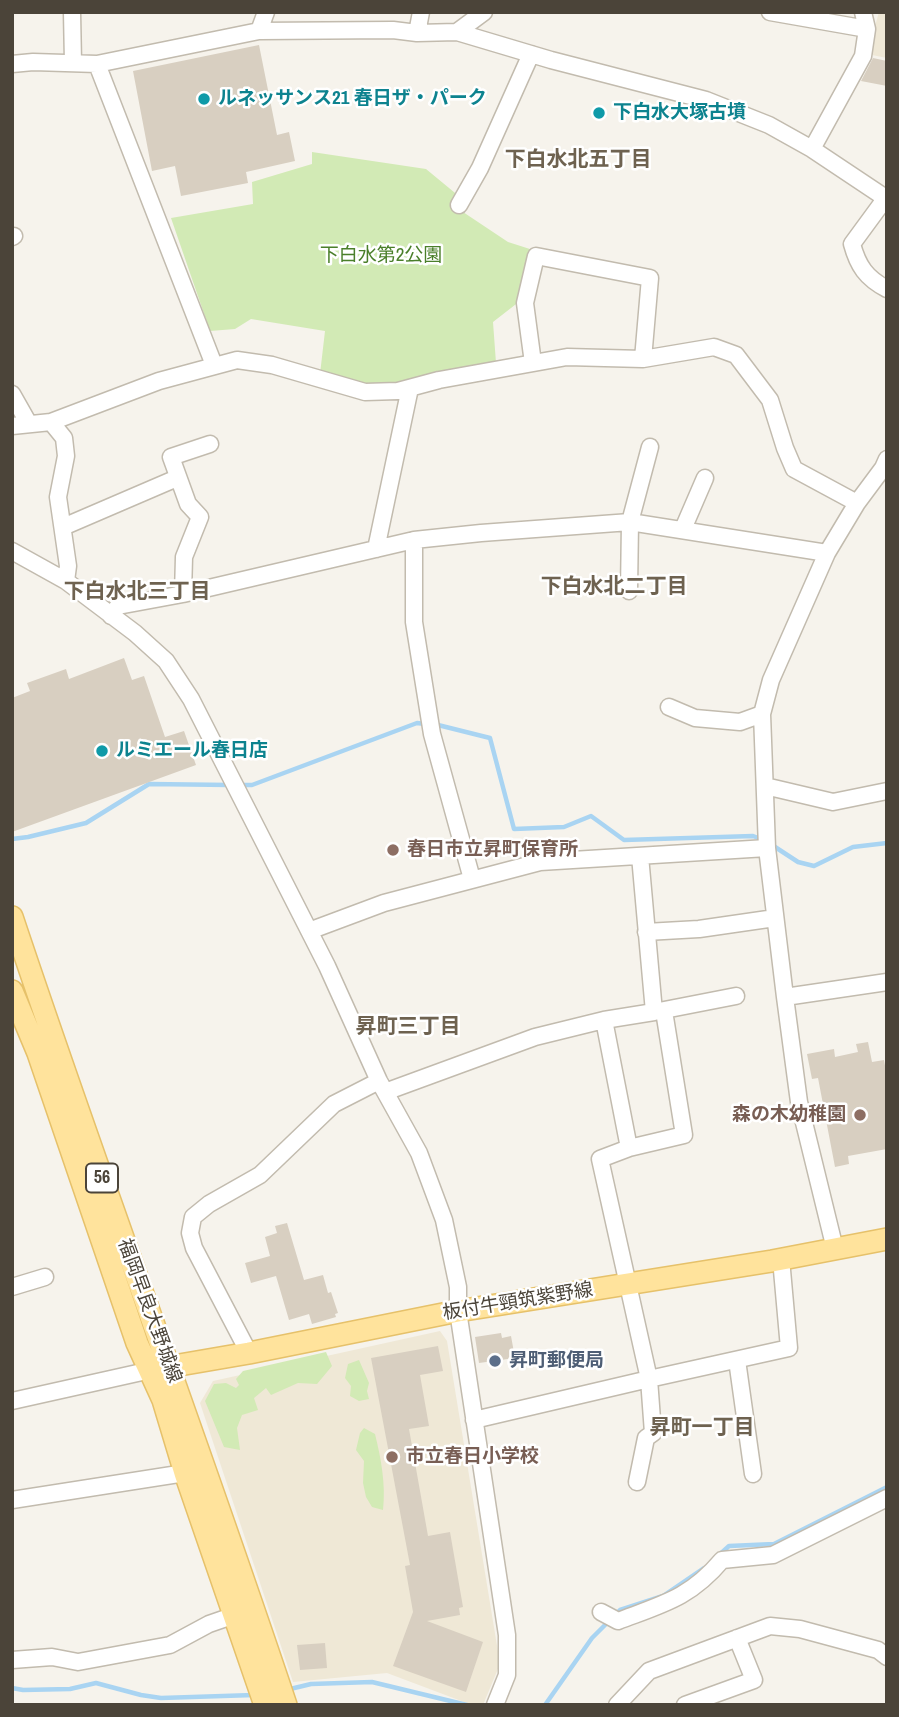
<!DOCTYPE html>
<meta charset="utf-8">
<style>
body{margin:0}
#map{position:relative;width:899px;height:1717px;overflow:hidden;background:#f6f3ec;font-family:"Archivo Narrow",sans-serif}
canvas{display:block}
.frame{position:absolute;inset:0;border:14px solid #4b4439;pointer-events:none}
</style>
<div id="map">
<canvas width="899" height="1717"></canvas>
<div class="frame"></div>
</div>
<script>
const c = document.querySelector('canvas').getContext('2d');
c.lineJoin = 'round';
function fillPath(path, color) { c.fillStyle = color; c.fill(path, 'evenodd'); }
function strokePath(path, color, width, dash) { c.strokeStyle = color; c.lineWidth = width; c.lineCap = dash ? 'butt' : 'round'; c.setLineDash(dash || []); c.stroke(path); }
function write(font, color, halo, rows, align = 'center') {
  c.font = font + ' "Archivo Narrow","Noto Sans JP",sans-serif'; c.lineWidth = 5; c.setLineDash([]); c.textBaseline = 'middle'; c.strokeStyle = halo; c.fillStyle = color; for (const [text, x, y, turn = 0] of rows) {
    c.save(); c.translate(x, y); c.rotate((+turn || 0) * Math.PI / 180); c.textAlign = isNaN(turn) ? turn : align; if (halo) c.strokeText(text, 0, 0); c.fillText(text, 0, 0); c.restore();
  }
}
fillPath(new Path2D(`
 M879,12H887V58L867,54Z
 M440,1331L447,1341L500,1664L483,1705H472L387,1673L293,1682L200,1403L213,1381Z`), '#efe8d6');
fillPath(new Path2D(`
 M312,152L426,169L466,202L463,212L508,242L533,250L520,301L493,322L496,363L399,384L366,387L320,374L325,331L251,319L235,329L210,331L171,218L253,204L252,182L312,164Z
 M326,1352L332,1366L317,1384L298,1383L271,1395L266,1388L254,1398L258,1410L242,1415L237,1428L240,1450L224,1447L205,1401L214,1384L226,1383L236,1388L239,1385L236,1379L243,1371Z
 M359,1360L369,1383L367,1391L369,1399L359,1401L350,1396L351,1386L345,1378L348,1364Z
 M364,1428L375,1434C381,1458 386,1485 383,1510L372,1507L366,1497L363,1483L364,1461L356,1450L360,1433Z`), '#d2eab5');
strokePath(new Path2D(`
 M434,724L490,738L514,829L564,827L591,816L624,840L753,836L761,839
 M238,785H252L417,723L425,724
 M12,839L28,837L86,823L149,784L230,785
 M772,845L798,862L814,866L853,847L887,843
 M718,1556L729,1546L774,1544L887,1487
 M12,1688L23,1690L70,1689L96,1683L141,1695L161,1698L254,1695
 M286,1690L311,1684L372,1682L467,1705
 M545,1705L592,1638L620,1610L663,1596L704,1568`), '#a9d4f2', 4.5);
fillPath(new Path2D(`
 M259,45L277,135L289,132L295,161L246,172L248,183L181,196L175,166L152,171L133,71Z
 M873,58L887,61V86L861,81Z
 M124,658L132,680L144,676L165,737L184,731L196,765L12,832V698L30,691L27,683L66,669L69,679Z
 M868,1042L872,1062L884,1060L887,1077V1149L848,1156L849,1164L835,1167L818,1078L812,1079L807,1054L834,1049L835,1057L858,1052L856,1044Z
 M287,1223L304,1280L323,1275L328,1293L331,1292L338,1313L335,1314L336,1317L312,1324L309,1314L289,1320L276,1276L251,1283L245,1263L270,1256L265,1237L277,1233L275,1226Z
 M501,1333L502,1338L511,1336L515,1358L479,1363L475,1337Z
 M438,1346L443,1371L420,1375L429,1426L409,1429L428,1536L450,1532L463,1607L459,1608L460,1615L427,1621L483,1642L466,1692L393,1666L413,1612L405,1566L410,1565L371,1358Z
 M325,1643L327,1668L300,1670L297,1645Z`), '#d8cfc1');
const minor = new Path2D(`
 M72,12L73,63
 M770,12L867,29
 M259,31L266,12
 M457,32L551,60L706,100L769,125L812,149L887,199
 M417,33L457,32L484,12
 M12,64L33,62L97,64L259,31L393,30L417,33L421,12
 M97,64L214,365
 M812,149L863,56L867,29L863,12
 M885,199L852,244C858,266 866,278 887,289
 M459,205L480,168L531,54
 M12,237L14,236
 M533,363L525,303L536,256L650,278L643,359
 M12,394L29,424
 M51,422L64,438L66,456L58,497L68,566L66,581
 M12,426L51,422L159,381L237,360L272,365L365,392L398,391L439,380L567,357L643,359L714,347L736,355L770,400L785,448L794,469L857,503
 M63,527L177,478
 M683,529L705,478
 M414,540V622L432,734L472,879
 M376,549L410,388
 M12,551L66,581L135,633L166,661L191,699L327,966L379,1081L419,1153L444,1220L458,1287V1311L507,1635V1675L495,1705
 M629,591L630,522L650,447
 M183,594L184,557L200,517L188,504L171,457L210,444
 M111,616L118,606L183,594L414,540L481,533L630,522L827,553
 M669,707L695,718L740,722L762,714
 M765,786L833,802L887,791
 M640,856L654,1012L736,996
 M309,931L384,903L540,862L767,848
 M646,932L699,929L775,918
 M785,997L887,982
 M385,1092L535,1037L604,1020L654,1012
 M629,1148L684,1135L664,1011
 M835,1249L799,1102L785,997L767,848L762,714L771,680L827,553L857,503L883,468L887,459
 M12,1287L45,1277
 M249,1353L194,1248L190,1233L193,1217L209,1204L260,1175L334,1104L379,1081
 M737,1360L753,1474
 M12,1401L151,1370
 M474,1420L649,1379L600,1159L629,1148L604,1020
 M637,1482L646,1438L653,1433L649,1379L789,1348L781,1259
 M12,1500L185,1473
 M601,1612L618,1621C663,1604 690,1598 722,1560L773,1555L887,1498
 M12,1660L52,1657L78,1662L170,1645L209,1624L235,1615
 M617,1705L649,1671L770,1626L800,1629L878,1650L887,1657
 M685,1705L754,1680L737,1638`);
const major = new Path2D(`
 M12,917C100,1181 198,1441 286,1705
 M12,991L38,1053L137,1343L163,1400L185,1473L265,1705
 M156,1369L249,1353L458,1311L772,1261L887,1239`);
strokePath(minor, '#c2bbae', 19);
strokePath(major, '#e6c16a', 24);
strokePath(minor, '#fff', 16);
strokePath(major, '#ffe39c', 21);
for (const [x, y, r, color] of [
 [204,99,7,"#0f9aa8"],
 [599,113,7,"#0f9aa8"],
 [102,751,7,"#0f9aa8"],
 [393,850,7,"#8d6e63"],
 [860,1115,7,"#8d6e63"],
 [495,1361,7,"#5c6f8a"],
 [392,1457,7,"#8d6e63"]
]) { const dot = new Path2D(); dot.arc(x, y, r, 0, 2 * Math.PI); c.fillStyle = color; c.fill(dot); strokePath(dot, '#fff', 2.5); }
for (const [x, y, w] of [
 [102,1178,32]
]) { const box = new Path2D(); box.roundRect(x - w / 2, y - 14.5, w, 29, 5); c.fillStyle = '#fff'; c.fill(box); strokePath(box, '#4b4439', 2); }
write('bold 18px', '#4b4439', null, [
 ["56",102,1178]
]);
write('bold 19px', '#0d838f', '#fff', [
 ["ルネッサンス21 春日ザ・パーク",218,99],
 ["下白水大塚古墳",613,113],
 ["ルミエール春日店",116,751]
], 'left');
write('19px', '#4a7f2a', '#fff', [
 ["下白水第2公園",381,256]
]);
write('bold 19px', '#785e54', '#fff', [
 ["春日市立昇町保育所",407,850],
 ["森の木幼稚園",846,1115,"right"],
 ["市立春日小学校",406,1457]
], 'left');
write('19px', '#4b4439', '#fff', [
 ["板付牛頸筑紫野線",518,1302,-9],
 ["福岡早良大野城線",149,1311,70]
]);
write('bold 19px', '#4e5e75', '#fff', [
 ["昇町郵便局",509,1361]
], 'left');
write('bold 21px', '#6e6250', '#fff', [
 ["下白水北五丁目",578,160],
 ["下白水北二丁目",614,587],
 ["下白水北三丁目",137,592],
 ["昇町三丁目",408,1027],
 ["昇町一丁目",702,1428]
]);
</script>
